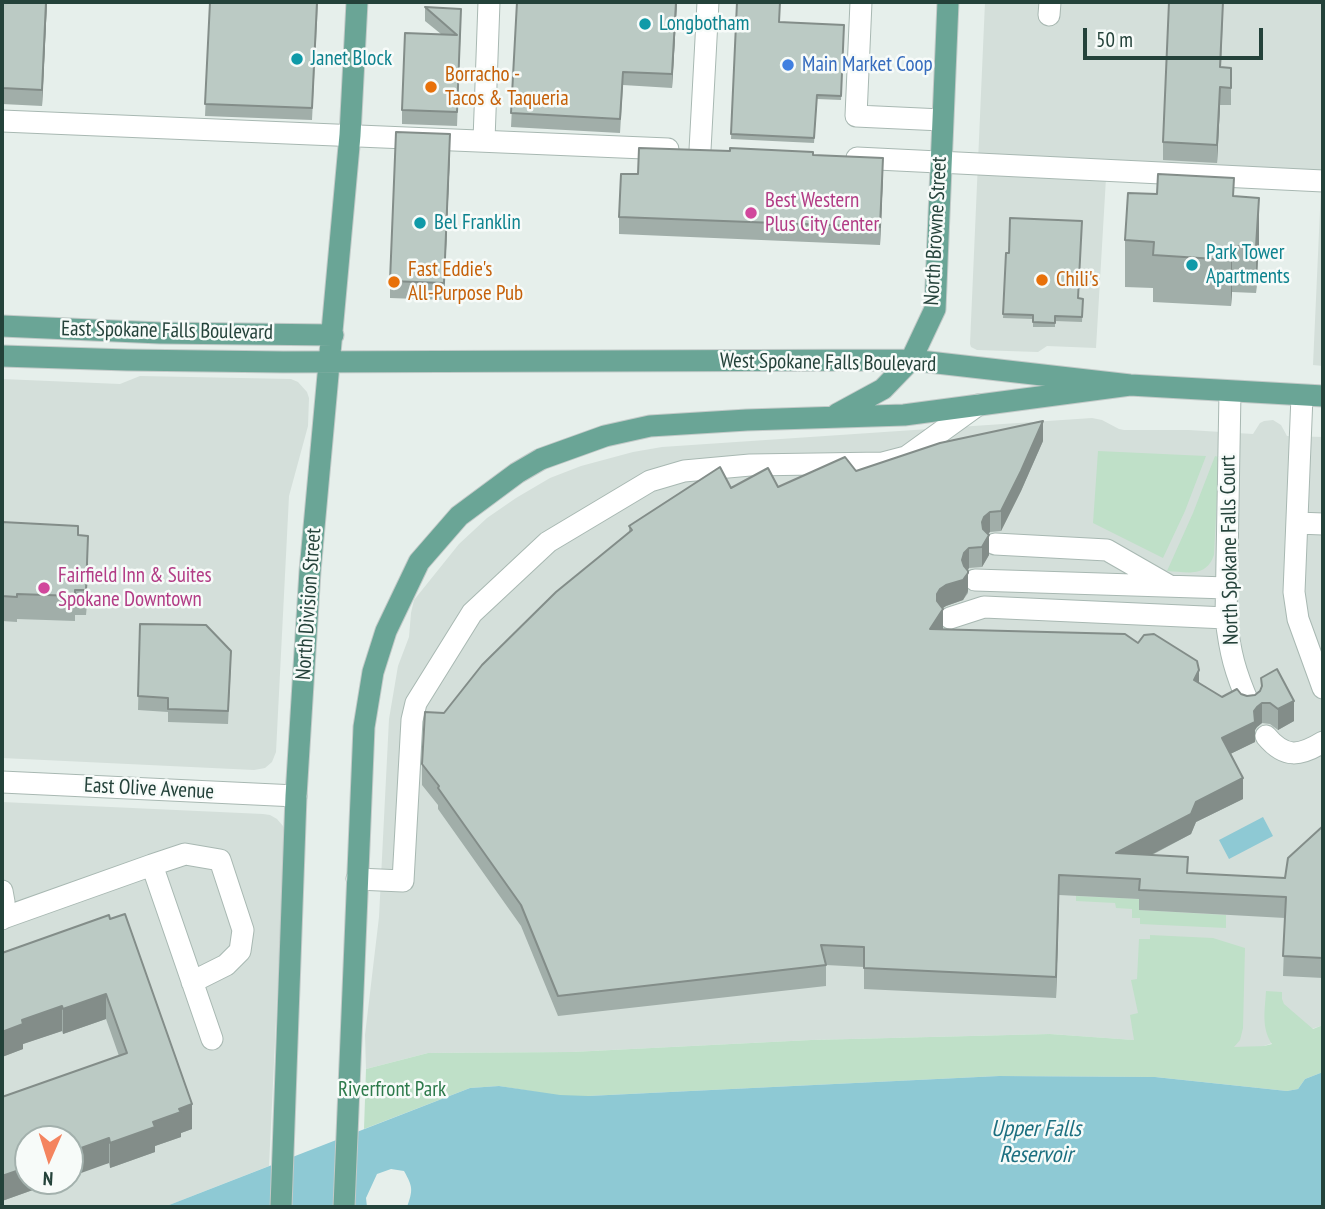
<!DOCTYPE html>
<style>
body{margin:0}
#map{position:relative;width:1325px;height:1209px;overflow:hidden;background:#e6efeb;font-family:"PT Sans Narrow",sans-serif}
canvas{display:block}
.frame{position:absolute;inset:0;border:4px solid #24423a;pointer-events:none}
.north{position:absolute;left:14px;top:1125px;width:70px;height:70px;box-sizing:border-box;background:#f7fbf9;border:2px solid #a3b1ad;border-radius:50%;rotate:183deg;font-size:19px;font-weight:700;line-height:28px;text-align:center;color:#24423a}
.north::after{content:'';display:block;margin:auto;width:24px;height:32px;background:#f4845f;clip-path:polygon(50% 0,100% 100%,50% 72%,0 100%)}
.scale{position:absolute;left:1083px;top:28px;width:180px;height:32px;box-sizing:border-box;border:4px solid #24423a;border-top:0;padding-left:9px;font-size:21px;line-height:24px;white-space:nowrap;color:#24423a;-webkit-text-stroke:5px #f7fbf9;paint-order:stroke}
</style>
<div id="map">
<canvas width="1325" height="1209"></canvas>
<div class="frame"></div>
<div class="north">N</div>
<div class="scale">50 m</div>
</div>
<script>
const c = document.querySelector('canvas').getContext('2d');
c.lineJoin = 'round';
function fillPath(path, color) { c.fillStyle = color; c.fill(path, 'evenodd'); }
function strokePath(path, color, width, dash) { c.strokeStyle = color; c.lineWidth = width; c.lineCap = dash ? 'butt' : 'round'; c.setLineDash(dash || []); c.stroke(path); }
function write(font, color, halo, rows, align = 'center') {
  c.font = font + ' "PT Sans Narrow",sans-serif'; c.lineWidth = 5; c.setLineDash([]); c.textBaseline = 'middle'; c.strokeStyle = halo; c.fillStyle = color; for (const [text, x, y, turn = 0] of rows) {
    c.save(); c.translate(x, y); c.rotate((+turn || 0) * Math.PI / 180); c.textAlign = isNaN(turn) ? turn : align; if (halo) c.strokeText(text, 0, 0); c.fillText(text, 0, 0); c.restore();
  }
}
fillPath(new Path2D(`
 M985,2H1323V366L1313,365L1321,188L1106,178L1096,348L1047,346L1038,352L977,350L971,347L970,344Z
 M140,376L291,379L298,382L307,392L309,398L308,426L289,496L276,752L272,762L265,768L254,770L2,758V379L120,384Z
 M1092,418L1102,420L1119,429L1124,430H1189L1253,434L1260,423L1264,421L1273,420L1281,425L1287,436L1323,437V1025L1264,1046L1244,1048L1050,1034L811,1040L572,1052L428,1053L366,1069L365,1035L379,917L389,719L398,666L409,637L411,613L414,600L459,544L487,518L516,498L550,478L581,466L633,452L662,447Z
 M2,802L263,814L270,815L277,819L283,826L285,833L269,1166L164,1207H2ZM28,1139H70V1181H28Z`), '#d4dfda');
fillPath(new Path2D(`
 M1098,451L1206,456L1185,511L1163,558L1093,523Z
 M1215,456L1219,457L1214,555C1206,578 1187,572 1167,571L1193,513Z
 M1076,896L1140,899V910L1226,915V928L1140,924V918H1132V909L1116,908L1115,903L1076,901Z
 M1150,935L1213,938L1245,948L1243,1028L1240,1040L1234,1047L1264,1046L1272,1044C1261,1028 1265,1009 1266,991L1282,992V999L1284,1004L1313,1029L1323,1025V1072L1305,1079L1298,1089L1287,1091L1155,1077L999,1076L588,1096H560L499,1086L470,1088L364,1129L366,1069L428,1053L572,1052L811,1040L1050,1034L1134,1040L1130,1015L1138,1013L1131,980L1137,979L1139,939H1150Z`), '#bfe0c8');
fillPath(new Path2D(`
 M1263,817L1273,836L1229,859L1219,840Z
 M1323,1072V1207H407C413,1190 413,1187 404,1171L391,1169L377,1174L366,1198L367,1207H164L470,1088L499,1086L560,1095L588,1096L999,1076L1155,1077L1287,1091L1298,1089L1305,1079Z`), '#8ec9d4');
const minor = new Path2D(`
 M861,2L856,116L942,120
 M1049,15L1050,2
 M2,121L668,149
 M484,140L489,2
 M700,150L708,2
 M857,158L1323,181
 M1230,392L1226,618C1230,653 1235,672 1249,704
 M1302,396L1294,592L1298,619L1323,688
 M1297,523L1323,524
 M995,544L1107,550L1168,585
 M975,580L1227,588
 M950,618L984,607L1226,618
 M1266,736C1285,759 1300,756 1323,742
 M2,782L296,796
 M152,865L185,854L220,860L243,930L240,951L226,965L192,982
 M357,879L403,881L412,720L416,703L472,613L548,542L650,481L684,471L750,465L883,463L906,457L978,405
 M2,891L4,902L2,919
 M3,918L152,865L212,1039`);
const major = new Path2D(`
 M2,326L160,333L333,335
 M2,356L127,360L283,362L911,360L1130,385L1323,396
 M837,414L883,389L911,360L935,309L948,2
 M281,1207L296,796L310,571L350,135L357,2
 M344,1207L364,727L373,672L386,631L419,562L459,516L517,473L541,459L605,436L650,426L747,420L904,415L1130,385`);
strokePath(minor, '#a8b8b2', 23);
strokePath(major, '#c2cac8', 23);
strokePath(minor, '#fff', 21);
strokePath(major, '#6aa596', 21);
fillPath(new Path2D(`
 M2,2H47L42,106L2,104Z
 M210,2H318L312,120L205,116Z
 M517,2H677L672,88L623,85L620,133L511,127Z
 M737,2L780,22L844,25L841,100L817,99L814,143L731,139Z
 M425,7L461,22L457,126L402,124V110L441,34L425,21Z
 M1223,13L1221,67L1231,85V105H1220L1217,163L1163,160V142Z
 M450,152L444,300L390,298V281Z
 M813,155L883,175L880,245L619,234V217L638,174Z
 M1234,196L1259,244L1256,293L1232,292L1231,306L1153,302V288L1125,287V240Z
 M1006,253L1078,298L1083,299L1082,322L1055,321V327H1033V319L1003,318Z
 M1043,441L1021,491L1001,531L990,532L988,534L989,555L982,567L969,568L968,570V593L963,600L946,606L943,608V629L1199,683L1222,697L1241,694L1247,696L1255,695L1261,689V678L1294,721L1278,730L1270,724L1262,723L1257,727L1255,730V742L1230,754L1243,799L1196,822L1191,834L1152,855L1188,873L1285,878L1323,826V978L1283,976L1285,918L1139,910V899L1059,895L1056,998L864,989V967L826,965V986L558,1016L521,926L438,809V805L422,785V764L444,713L629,533V526L731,488L778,487L856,471Z
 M2,522L78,535L88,561L86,615H75V621L17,619V622L2,621Z
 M140,624L231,664L228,724L168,722V712L138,710Z
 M109,915L192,1129L181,1133V1137L155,1146V1152L110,1168L109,1163L28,1181H58L2,1201V1097L119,1056L106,1019L63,1034L62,1031L23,1044V1049L2,1057Z`), '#a1aea9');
fillPath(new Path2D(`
 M46,2H47L42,106V90Z
 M676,2H677L672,88V74Z
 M1220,87V105L1217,163V145Z
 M450,134V152L444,300V283Z
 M883,158V175L880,245V227Z
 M1259,198V244L1256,293V247Z
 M1232,246V292L1231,306V260Z
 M1043,421V441L1021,491L1001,531V511Z
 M990,512V532L984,537L982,522L984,517Z
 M989,535V555L982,567V547Z
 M88,536V561L86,615V590Z
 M969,548V568L964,574L968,571V591L963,600L946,606L940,610L937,615V594L962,560L964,553Z
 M943,609V629H930Z
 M1199,670V690L1194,680Z
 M1294,701V721L1278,730V709Z
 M1262,703V723L1257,727L1255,730V742L1222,758V738L1254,711L1257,707Z
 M1243,778V799L1196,822L1191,834L1116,873V853L1196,802Z
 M1059,875V895L1056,998V977Z
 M106,994V1019L63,1034V1009Z
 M62,1006V1031L23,1044V1049L2,1057V1032L22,1020Z
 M192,1104V1129L181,1133V1137L155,1146V1152L110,1168V1143L179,1109Z
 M109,1138V1163L70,1177V1152Z
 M28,1167V1181H58L2,1201V1176Z`), '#838d89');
const building = new Path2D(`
 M2,2H46L42,90L2,88Z
 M210,2H317L312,108L205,104Z
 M517,2H676L672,74L623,72L620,119L511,113Z
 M737,2H780L779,22L844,25L841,96L817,95L814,138L731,134Z
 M1169,2H1223L1220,67L1231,68V88L1220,87L1217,145L1163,142Z
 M425,7L461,9L457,112L402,110L405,33L457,35Z
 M396,132L450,134L444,283L390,281Z
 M639,148L730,151V148L813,152V155L883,158L880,227L619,217L621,174H638Z
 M1158,174L1234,178L1233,196L1259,198L1256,247L1232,246L1231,260L1153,255L1154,242L1125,240L1128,193L1157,194Z
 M1010,218L1082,221L1078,298L1083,299L1082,317L1055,316V323L1033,322V315L1003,314L1006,253H1009Z
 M1043,421L1021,471L1001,511L990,512L984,517L982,522L983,529L989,535L982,547L969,548L964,553L962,560L964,566L968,571V573L963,580L946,585L940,589L937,594V601L943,609L930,629L1125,634L1138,643L1144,635L1154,634L1197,661L1199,670L1194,680L1222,697L1237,689L1241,694L1247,696L1255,695L1260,691L1262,686L1261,678L1277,669L1294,701L1278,709L1270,703H1262L1257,707L1254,711L1255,722L1222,738L1243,778L1196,802L1191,814L1116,853L1188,857L1187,873L1285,878L1288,858L1323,826V958L1283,956L1286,897L1139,890L1140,879L1059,875L1056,977L864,968V947L821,945L826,965L558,996L521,905L438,788L439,786L422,764L425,712L444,713L482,665L556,592L632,530L629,526L720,467L731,488L768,468L778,487L845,457L856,471L940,443Z
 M2,522L78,526V535L88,536L86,590H75V596L17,594V597L2,596Z
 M140,624L206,625L231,651L228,711L168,709V698L138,696Z
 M125,914L192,1104L179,1109L181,1112L153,1122L155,1127L110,1143L109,1138L70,1152V1139H28V1167L2,1176V1097L127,1053L106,994L63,1009L62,1006L22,1020L23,1024L2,1032V953L109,915L110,919Z`);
fillPath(building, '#bbcac4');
strokePath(building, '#838d89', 2);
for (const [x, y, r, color] of [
 [645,24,7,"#0f9aa8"],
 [297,59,7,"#0f9aa8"],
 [788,65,7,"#3f7fe0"],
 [431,87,7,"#e8710a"],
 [751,213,7,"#d1479c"],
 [420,223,7,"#0f9aa8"],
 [1192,265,7,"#0f9aa8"],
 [1042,280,7,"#e8710a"],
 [394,282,7,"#e8710a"],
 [44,588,7,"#d1479c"]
]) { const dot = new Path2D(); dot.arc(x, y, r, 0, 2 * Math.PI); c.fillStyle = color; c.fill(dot); strokePath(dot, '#f7fbf9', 2.5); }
write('21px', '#0d838f', '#f7fbf9', [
 ["Longbotham",659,24],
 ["Janet Block",311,59],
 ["Bel Franklin",434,223],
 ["Park Tower",1206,253],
 ["Apartments",1206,277]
], 'left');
write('21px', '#366cbe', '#f7fbf9', [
 ["Main Market Coop",802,65]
], 'left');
write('21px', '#c56008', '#f7fbf9', [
 ["Borracho -",445,75],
 ["Tacos & Taqueria",445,99],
 ["Fast Eddie's",408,270],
 ["All-Purpose Pub",408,294],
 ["Chili's",1056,280]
], 'left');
write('21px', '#b23c85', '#f7fbf9', [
 ["Best Western",765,201],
 ["Plus City Center",765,225],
 ["Fairfield Inn & Suites",58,576],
 ["Spokane Downtown",58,600]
], 'left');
write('21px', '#24423a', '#f7fbf9', [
 ["North Browne Street",936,231,-87],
 ["East Spokane Falls Boulevard",167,331,1],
 ["West Spokane Falls Boulevard",828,363,1],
 ["North Spokane Falls Court",1230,550,-91],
 ["North Division Street",309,604,-86],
 ["East Olive Avenue",149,789,3]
]);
write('21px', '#2d7a4b', '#f7fbf9', [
 ["Riverfront Park",392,1090]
]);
write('italic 23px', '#1c6f80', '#f7fbf9', [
 ["Upper Falls",1036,1129],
 ["Reservoir",1036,1155]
]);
</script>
